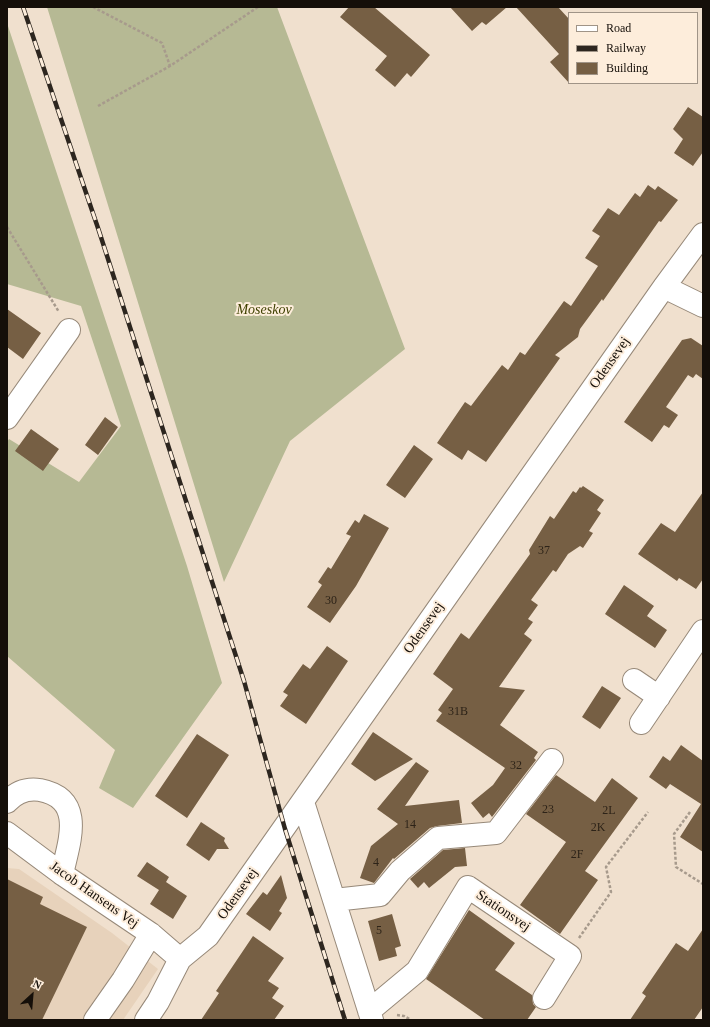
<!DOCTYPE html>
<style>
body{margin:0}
#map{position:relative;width:710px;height:1027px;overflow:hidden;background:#f0e0ce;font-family:Georgia,serif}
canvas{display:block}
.frame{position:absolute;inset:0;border:8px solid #150f09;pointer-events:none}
.legend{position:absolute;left:568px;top:12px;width:130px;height:72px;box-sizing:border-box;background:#fdeddb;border:1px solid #a09487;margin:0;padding:5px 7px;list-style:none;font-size:12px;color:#150f09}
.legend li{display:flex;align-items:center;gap:8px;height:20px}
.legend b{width:20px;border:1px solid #a09487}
.north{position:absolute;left:12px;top:975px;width:40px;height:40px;-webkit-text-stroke:3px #fdeddb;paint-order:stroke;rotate:26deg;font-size:11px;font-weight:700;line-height:16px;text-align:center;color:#150f09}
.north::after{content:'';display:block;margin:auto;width:14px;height:18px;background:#150f09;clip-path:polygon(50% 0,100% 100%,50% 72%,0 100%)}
</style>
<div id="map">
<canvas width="710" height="1027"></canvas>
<div class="frame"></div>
<ul class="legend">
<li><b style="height:5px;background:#fff"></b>Road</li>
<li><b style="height:5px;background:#2d261f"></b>Railway</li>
<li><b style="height:11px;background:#765f44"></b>Building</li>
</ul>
<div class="north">N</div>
</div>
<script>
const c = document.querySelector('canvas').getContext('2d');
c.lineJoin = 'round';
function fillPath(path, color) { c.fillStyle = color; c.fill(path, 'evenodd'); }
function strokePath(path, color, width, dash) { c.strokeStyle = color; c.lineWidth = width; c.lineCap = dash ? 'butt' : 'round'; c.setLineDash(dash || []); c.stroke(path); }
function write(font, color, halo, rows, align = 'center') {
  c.font = font + ' Georgia,serif'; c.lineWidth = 4; c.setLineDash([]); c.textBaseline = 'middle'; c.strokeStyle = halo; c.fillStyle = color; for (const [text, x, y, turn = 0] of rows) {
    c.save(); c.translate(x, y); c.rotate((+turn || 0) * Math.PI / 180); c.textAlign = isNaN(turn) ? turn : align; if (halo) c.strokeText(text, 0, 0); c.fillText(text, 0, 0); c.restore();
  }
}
fillPath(new Path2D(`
 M7,868L19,869L112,933L158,969L123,1020H7Z`), '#e7d2bb');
fillPath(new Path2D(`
 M47,7H277L405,349L290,441L224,582Z
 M7,23L187,566L222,683L133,808L99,788L115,750L7,656V442L9,439L79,482L121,426L81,306L7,284Z`), '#b6b994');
fillPath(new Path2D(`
 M349,7H374L430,55L411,77L407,73L395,87L375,70L387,56L340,17Z
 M450,7H507L486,25L482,22L472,31Z
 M516,7H558L569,19V83L550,62L559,54Z
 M688,107L703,117V152L693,166L674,153L683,139L673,129Z
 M648,185L655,190L658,186L678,200L661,222L659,221L603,301L602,299L580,329L578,337L555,355L560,358L486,462L468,450L462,460L437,443L465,402L471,406L502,365L508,370L520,352L525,355L564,301L571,306L598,266L585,258L600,236L592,231L608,208L619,215L635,193L640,197Z
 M7,309L41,333L23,359L7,347Z
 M691,338L703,346V379L696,374L693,378L688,375L666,407L678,415L669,428L664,425L652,442L624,422L682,340Z
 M105,417L118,427L98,455L85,445Z
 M31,429L59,449L43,471L15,451Z
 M414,445L433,459L405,498L386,485Z
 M583,486L604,500L597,510L601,513L589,531L593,533L583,548L580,546L568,554L556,572L553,570L531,600L538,605L528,619L533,622L524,634L532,640L499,687L525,690L500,725L538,752L534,758L536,760L492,817L489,813L483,818L471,803L493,785L505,768L436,721L442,713L438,710L453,689L433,674L461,633L469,639L530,554L529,550L550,516L554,519L573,491L576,493L580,487L581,488Z
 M703,492V579L696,589L679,578L677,581L638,554L661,523L675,532Z
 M364,514L389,528L356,586L330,623L307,607L322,585L318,582L328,567L331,569L351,536L346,534L355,520L359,523Z
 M624,585L654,606L647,616L667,630L655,648L605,614Z
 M327,646L348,661L306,724L280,706L288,695L283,692L303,664L310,669Z
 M602,686L621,698L600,729L582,717Z
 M373,732L413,759L375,781L351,764Z
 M197,734L229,755L187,818L155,796Z
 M681,745L703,761V852L680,837L701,804L670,784L666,789L649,777L663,756L670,761Z
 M416,762L429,771L405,806L459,800L462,823L437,826L430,828L394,859L393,858L374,883L360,878L371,846L398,824L377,809Z
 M556,775L595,802L612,778L638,798L585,871L598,880L560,934L520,905L566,842L526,814Z
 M201,822L225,838L224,841L229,849H217L209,861L186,845Z
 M465,848L467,866L455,867L429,888L424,882L418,888L410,879L443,850Z
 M147,862L169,877L166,882L187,896L173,919L150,904L159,890L137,876Z
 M281,875L287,898L279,911L282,913L270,931L246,914L263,892L267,895Z
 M7,879L43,897L40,904L87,927L42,1020H7Z
 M469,910L515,943L495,970L532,995L533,1004L536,1007L527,1020H485L426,979Z
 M392,914L401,946L395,948L397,956L379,961L368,921Z
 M703,929V1007L694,1020H630L646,996L642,993L676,943L688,951Z
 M253,936L284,958L268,981L279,988L272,998L284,1006L274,1020H201L219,993L216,991Z`), '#765f44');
const minor = new Path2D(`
 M664,287L703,306
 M7,418L69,330
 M634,680L659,697
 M641,723L703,631
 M7,802C16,792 27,788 40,790C86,799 69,842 62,874
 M303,802L372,1020
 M7,833L62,874L151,934L180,959
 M334,900L380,895L400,871L438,838L496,833L552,760
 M369,1011L417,971L468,887L570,956L544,998
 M95,1020L123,980L151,934
 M146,1020L158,1002L180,959L208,936L664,287L703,234`);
strokePath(minor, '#978979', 24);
strokePath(new Path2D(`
 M93,7L162,43L170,66L258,7
 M98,106L170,66
 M7,227L59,312
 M690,812L674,834L676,867L703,884
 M579,938L611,892L606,867L648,812
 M397,1015L404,1016L411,1020`), '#a79a8c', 2.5, [3, 2]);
strokePath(minor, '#fff', 22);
const rail = new Path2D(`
 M23,7L99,231L244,681L285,829L345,1020`);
strokePath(rail, '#2d261f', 4.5);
strokePath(rail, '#fdeddb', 3, [9]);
write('12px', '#2d2318', null, [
 ["37",544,551],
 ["30",331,601],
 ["31B",458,712],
 ["32",516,766],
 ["23",548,810],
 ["2L",609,811],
 ["14",410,825],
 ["2K",598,828],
 ["2F",577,855],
 ["4",376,863],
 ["5",379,931]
]);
write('italic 14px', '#3f4000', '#fdeddb', [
 ["Moseskov",264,310]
]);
write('14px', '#150f09', '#fdeddb', [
 ["Odensevej",610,363,-55],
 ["Odensevej",424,628,-55],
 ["Odensevej",238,894,-55],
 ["Jacob Hansens Vej",94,895,35],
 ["Stationsvej",503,911,34]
]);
</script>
